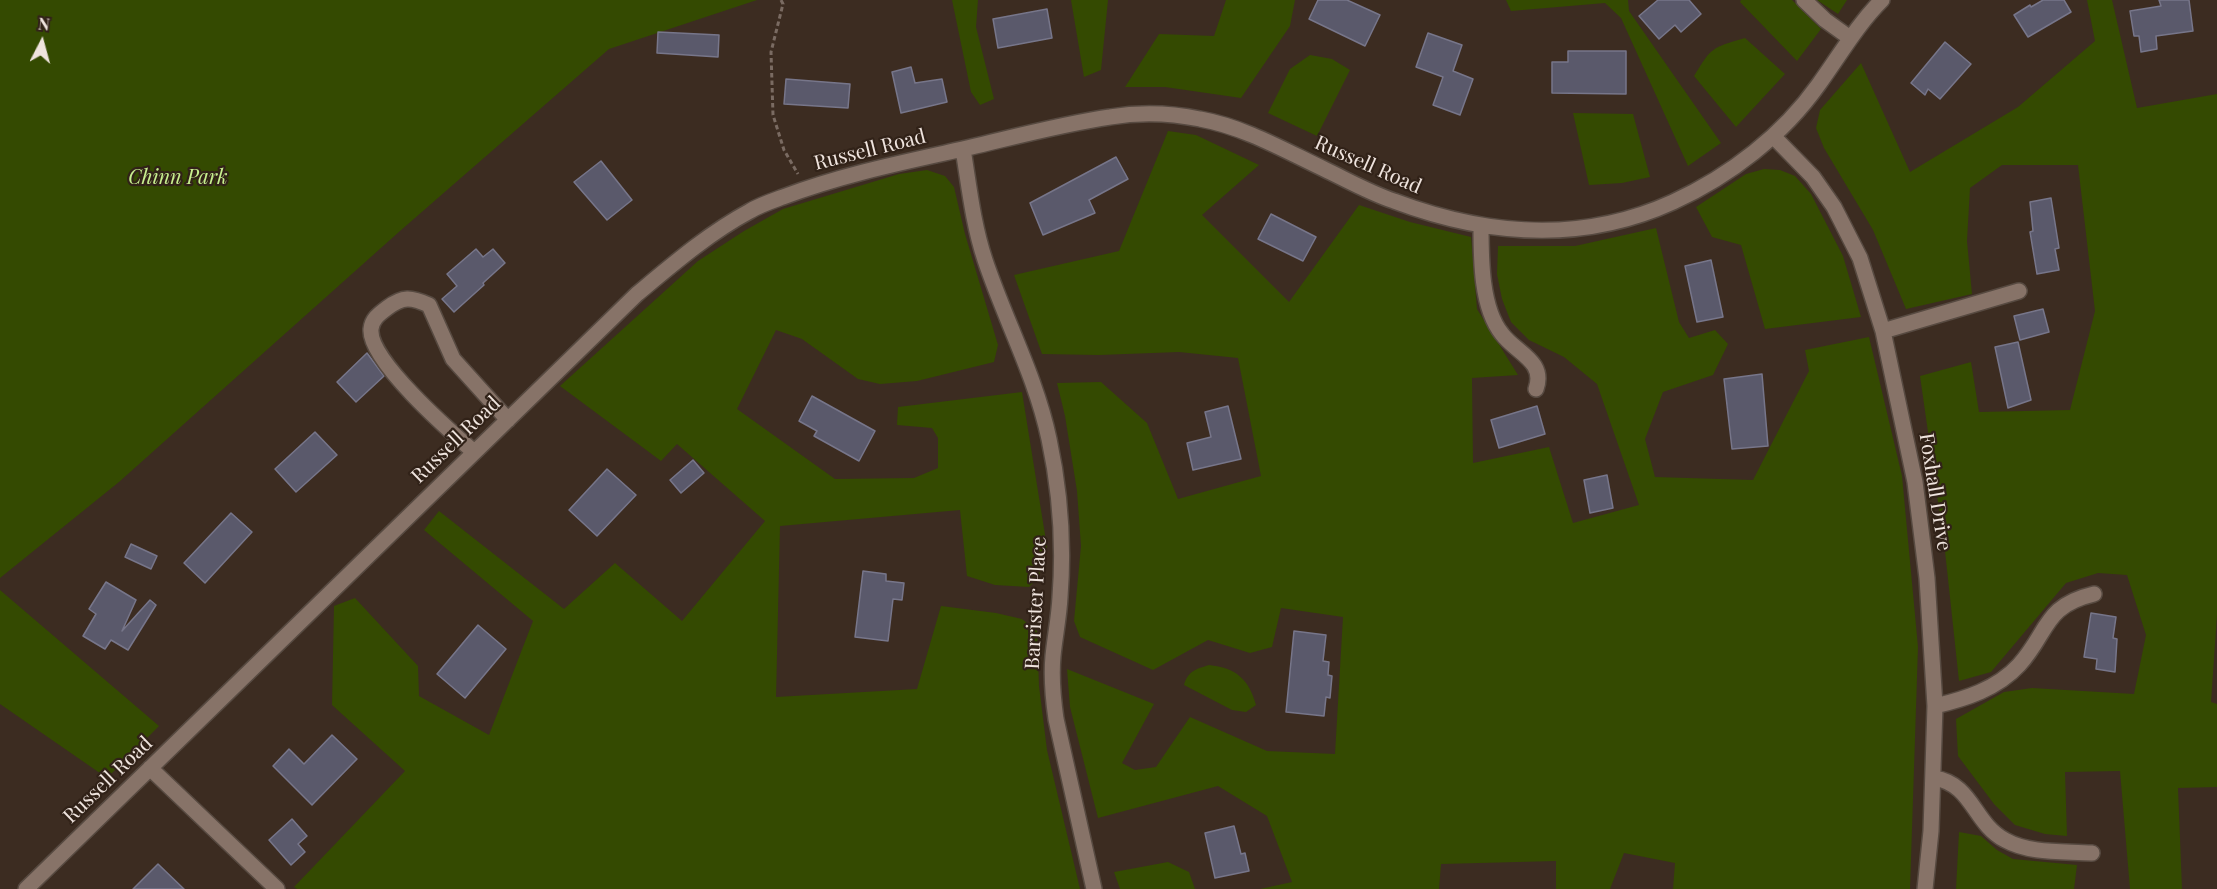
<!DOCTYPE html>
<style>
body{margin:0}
#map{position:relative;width:2217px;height:889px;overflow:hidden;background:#3c2c21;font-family:"Playfair Display",serif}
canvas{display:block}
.north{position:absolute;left:12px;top:12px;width:60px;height:60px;-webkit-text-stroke:4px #312218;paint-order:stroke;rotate:6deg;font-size:16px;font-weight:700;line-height:24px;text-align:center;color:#efe4de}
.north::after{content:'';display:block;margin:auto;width:21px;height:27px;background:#efe4de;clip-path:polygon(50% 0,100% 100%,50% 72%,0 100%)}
</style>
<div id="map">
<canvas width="2217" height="889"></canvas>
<div class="north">N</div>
</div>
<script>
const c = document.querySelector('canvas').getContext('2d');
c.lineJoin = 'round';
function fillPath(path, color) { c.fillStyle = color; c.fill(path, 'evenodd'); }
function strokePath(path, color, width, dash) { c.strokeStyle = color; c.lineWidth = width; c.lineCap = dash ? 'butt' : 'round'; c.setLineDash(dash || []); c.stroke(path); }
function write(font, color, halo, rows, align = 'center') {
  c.font = font + ' "Playfair Display",serif'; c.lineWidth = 4.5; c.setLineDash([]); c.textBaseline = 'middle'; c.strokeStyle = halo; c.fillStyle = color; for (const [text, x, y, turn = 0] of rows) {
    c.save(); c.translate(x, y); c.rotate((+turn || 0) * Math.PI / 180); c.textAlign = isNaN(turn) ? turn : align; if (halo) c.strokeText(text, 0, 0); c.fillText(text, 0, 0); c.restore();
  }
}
fillPath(new Path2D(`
 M0,0H757L609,49L400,231L119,482L0,578Z
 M952,0H978L976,27L994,99L980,105L971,92Z
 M1071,0H1108L1101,70L1084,77Z
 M1226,0H1295L1290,26L1241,98L1165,87H1125L1159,34L1214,36Z
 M1506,0H1628L1629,11L1721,143L1688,166L1621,18L1605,3L1511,11Z
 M1741,0H1792L1821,29L1797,61L1740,2Z
 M1817,0H1847L1838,14Z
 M2087,0H2112L2137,108L2217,94V615L2211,702L2217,704V787L2178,788L2182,889H2130L2120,771L2065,772L2067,836L2045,834L2015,825L1994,804L1958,756L1956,719L2004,692L2032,688L2134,694L2146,635L2127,575L2098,573L2066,583L1991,672L1959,681L1945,551L1920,376L1971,362L1979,412L2070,410L2095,311L2078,165H2002L1970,188L1967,241L1972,294L1906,309L1873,230L1824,148L1816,128L1820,110L1861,63L1910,172L2018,107L2095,41Z
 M1745,38L1785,74L1736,127L1694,76C1712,47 1711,48 1745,38Z
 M1310,55L1332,59L1350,70L1317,136L1268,113L1290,69Z
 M1573,113L1633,114L1650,177L1622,183L1589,185Z
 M1168,131L1196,135L1259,165L1202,215L1289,302L1359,205L1410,222L1471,237L1477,309L1518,375L1472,378L1473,463L1549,447L1573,523L1639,505L1597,384L1564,357L1529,340L1511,322L1502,299L1497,274L1498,246H1575L1656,228L1679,322L1689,338L1715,330L1728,344L1713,375L1663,392L1645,439L1655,477L1753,480L1809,371L1805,350L1869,337L1902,476L1918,647L1910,889H1673L1675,863L1624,853L1610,889H1556V861L1441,864L1439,889H1260L1292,882L1267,816L1218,786L1098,818L1070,707L1067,669L1154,704L1122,763L1135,770L1156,767L1190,717L1267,751L1335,754L1343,617L1281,608L1272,647L1250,653L1208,640L1153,670L1080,637L1074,621L1081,546L1077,491L1065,416L1057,383L1101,382L1147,423L1178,499L1261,476L1238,358L1179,352L1099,355L1042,354L1014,275L1119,251Z
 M1764,169L1780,170L1795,176L1811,194L1843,256L1861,317L1765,329L1741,245L1712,237L1696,207L1746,174Z
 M927,170L945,176L954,187L965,234L998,345L994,362L917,381L880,384L858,379L802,339L776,330L737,409L835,479L914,478L938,468V438L932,428L897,425L898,407L1022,392L1047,547L1039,577L1029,587L995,585L967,576L960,510L780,526L776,697L917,689L941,606L996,613L1022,619L1037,631L1039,686L1047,750L1080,889H297L294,887L405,771L332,705L334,606L355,598L418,666L419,696L489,735L533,621L424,530L439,511L564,609L615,563L682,621L765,521L677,444L661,461L560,386L698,261L744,231L783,209L899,174Z
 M0,590L159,726L107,778L0,704Z
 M1209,665C1236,668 1249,679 1256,705L1246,712L1232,710L1184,685C1188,671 1196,669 1209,665Z
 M1959,832L1981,836L1997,850L2013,859L2077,865L2074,889H1956Z
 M1168,862L1189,872L1195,889H1120L1114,872Z`), '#344a01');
const building = new Path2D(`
 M1318,0H1347L1380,15L1365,46L1309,19Z
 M1658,0H1689L1701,14L1681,32L1675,25L1659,39L1639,16Z
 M2043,0H2064L2071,12L2028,37L2014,15L2030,5L2031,7Z
 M2159,0H2189L2193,31L2156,36L2157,49L2141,52L2139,36H2134L2130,11L2161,6Z
 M1047,9L1052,38L998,48L993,19Z
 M658,32L719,35L718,57L657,53Z
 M1428,33L1462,45L1453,71L1473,79L1460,115L1433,105L1443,77L1416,67Z
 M1945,42L1971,64L1940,99L1928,89L1925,95L1911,83Z
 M1568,51H1626V94L1552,93V62H1568Z
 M911,67L915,83L942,79L947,102L901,113L892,72Z
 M786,79L850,84L848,108L784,104Z
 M1116,157L1128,179L1089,200L1095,213L1043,235L1030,203Z
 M601,161L632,200L607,220L574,182Z
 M2051,198L2059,248L2055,249L2059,270L2037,274L2030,232L2033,231L2030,202Z
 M1271,214L1316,237L1303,261L1258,239Z
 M476,249L483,257L493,249L505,263L483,283L484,285L454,312L442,299L457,286L447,274Z
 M1711,260L1723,317L1697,322L1685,266Z
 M2043,309L2049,332L2020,340L2014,316Z
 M2018,342L2031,400L2008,408L1995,347Z
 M367,353L384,376L356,402L337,382Z
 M1762,374L1768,446L1732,449L1724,379Z
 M812,396L875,431L859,461L814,436L817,431L799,421Z
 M1228,406L1241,459L1193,470L1187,443L1211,437L1205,412Z
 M1537,406L1545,434L1499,448L1491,420Z
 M315,432L337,455L296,492L275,469Z
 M693,460L704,473L681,493L670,480Z
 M607,469L636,495L597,536L569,510Z
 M1607,475L1613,508L1590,513L1584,480Z
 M231,513L252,532L205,583L184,563Z
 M131,544L157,556L151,569L125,557Z
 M863,571L886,574V581L904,583L902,600L893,599L888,641L855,637Z
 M106,582L136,600L122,631L150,600L156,605L128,650L111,640L105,649L83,636L96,614L89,609Z
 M2091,613L2116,617L2113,638L2117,639L2115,672L2096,669L2097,659L2084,657Z
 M478,625L506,649L465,698L437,674Z
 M1294,631L1326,635L1323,661L1329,662L1328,675L1332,676L1330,698L1326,697L1324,716L1286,712Z
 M332,735L357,759L312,805L273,766L289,749L304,764Z
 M292,819L307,836L298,844L305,852L291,865L269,840Z
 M1234,826L1241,854L1245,853L1249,871L1215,878L1205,833Z
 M158,864L184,889H133Z`);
fillPath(building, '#5a596b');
strokePath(building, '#77768a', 1.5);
const minor = new Path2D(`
 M1804,0L1825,20L1850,38
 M1773,136L1813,177L1834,207L1860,258L1883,331L1915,482L1927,578L1935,706L1931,831L1925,889
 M963,149C969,186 973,224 985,260C1005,320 1036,377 1049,439C1060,490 1064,545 1060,597C1059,617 1055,636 1053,656C1051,677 1053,698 1056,719L1094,889
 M1481,226C1481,259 1481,308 1502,334C1516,353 1546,361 1536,389
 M1883,331L2019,291
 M474,452C451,432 368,360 371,329C372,319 379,314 387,308C403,296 411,297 429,305L453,359L508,420
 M1935,706C1965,699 1997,689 2019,665C2049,632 2043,606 2094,594
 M150,768L277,889
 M1934,778C1973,784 1973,823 2005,840C2030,854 2063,851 2092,853
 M26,889L637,294C673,264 709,233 750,211C760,205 772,201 783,197C836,177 890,165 945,153C1000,141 1055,125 1110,117C1139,112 1171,113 1200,119C1244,127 1284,150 1324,169C1347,180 1370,193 1394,201C1487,236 1581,244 1673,202C1730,176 1783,135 1819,84C1840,55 1857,25 1882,0`);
strokePath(minor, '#574a41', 18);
strokePath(new Path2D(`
 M781,0L783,4L771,52L773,115L784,150L798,174`), '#7a6b62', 3, [4.5, 3]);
strokePath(minor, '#877368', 15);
write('20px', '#efe4de', '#312218', [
 ["Russell Road",870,150,-14],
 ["Russell Road",1368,165,24],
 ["Russell Road",456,440,-44],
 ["Foxhall Drive",1935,492,81],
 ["Barrister Place",1036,603,-87],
 ["Russell Road",108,780,-44]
]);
write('italic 20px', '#c8ef8f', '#312218', [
 ["Chinn Park",178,178]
]);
</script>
